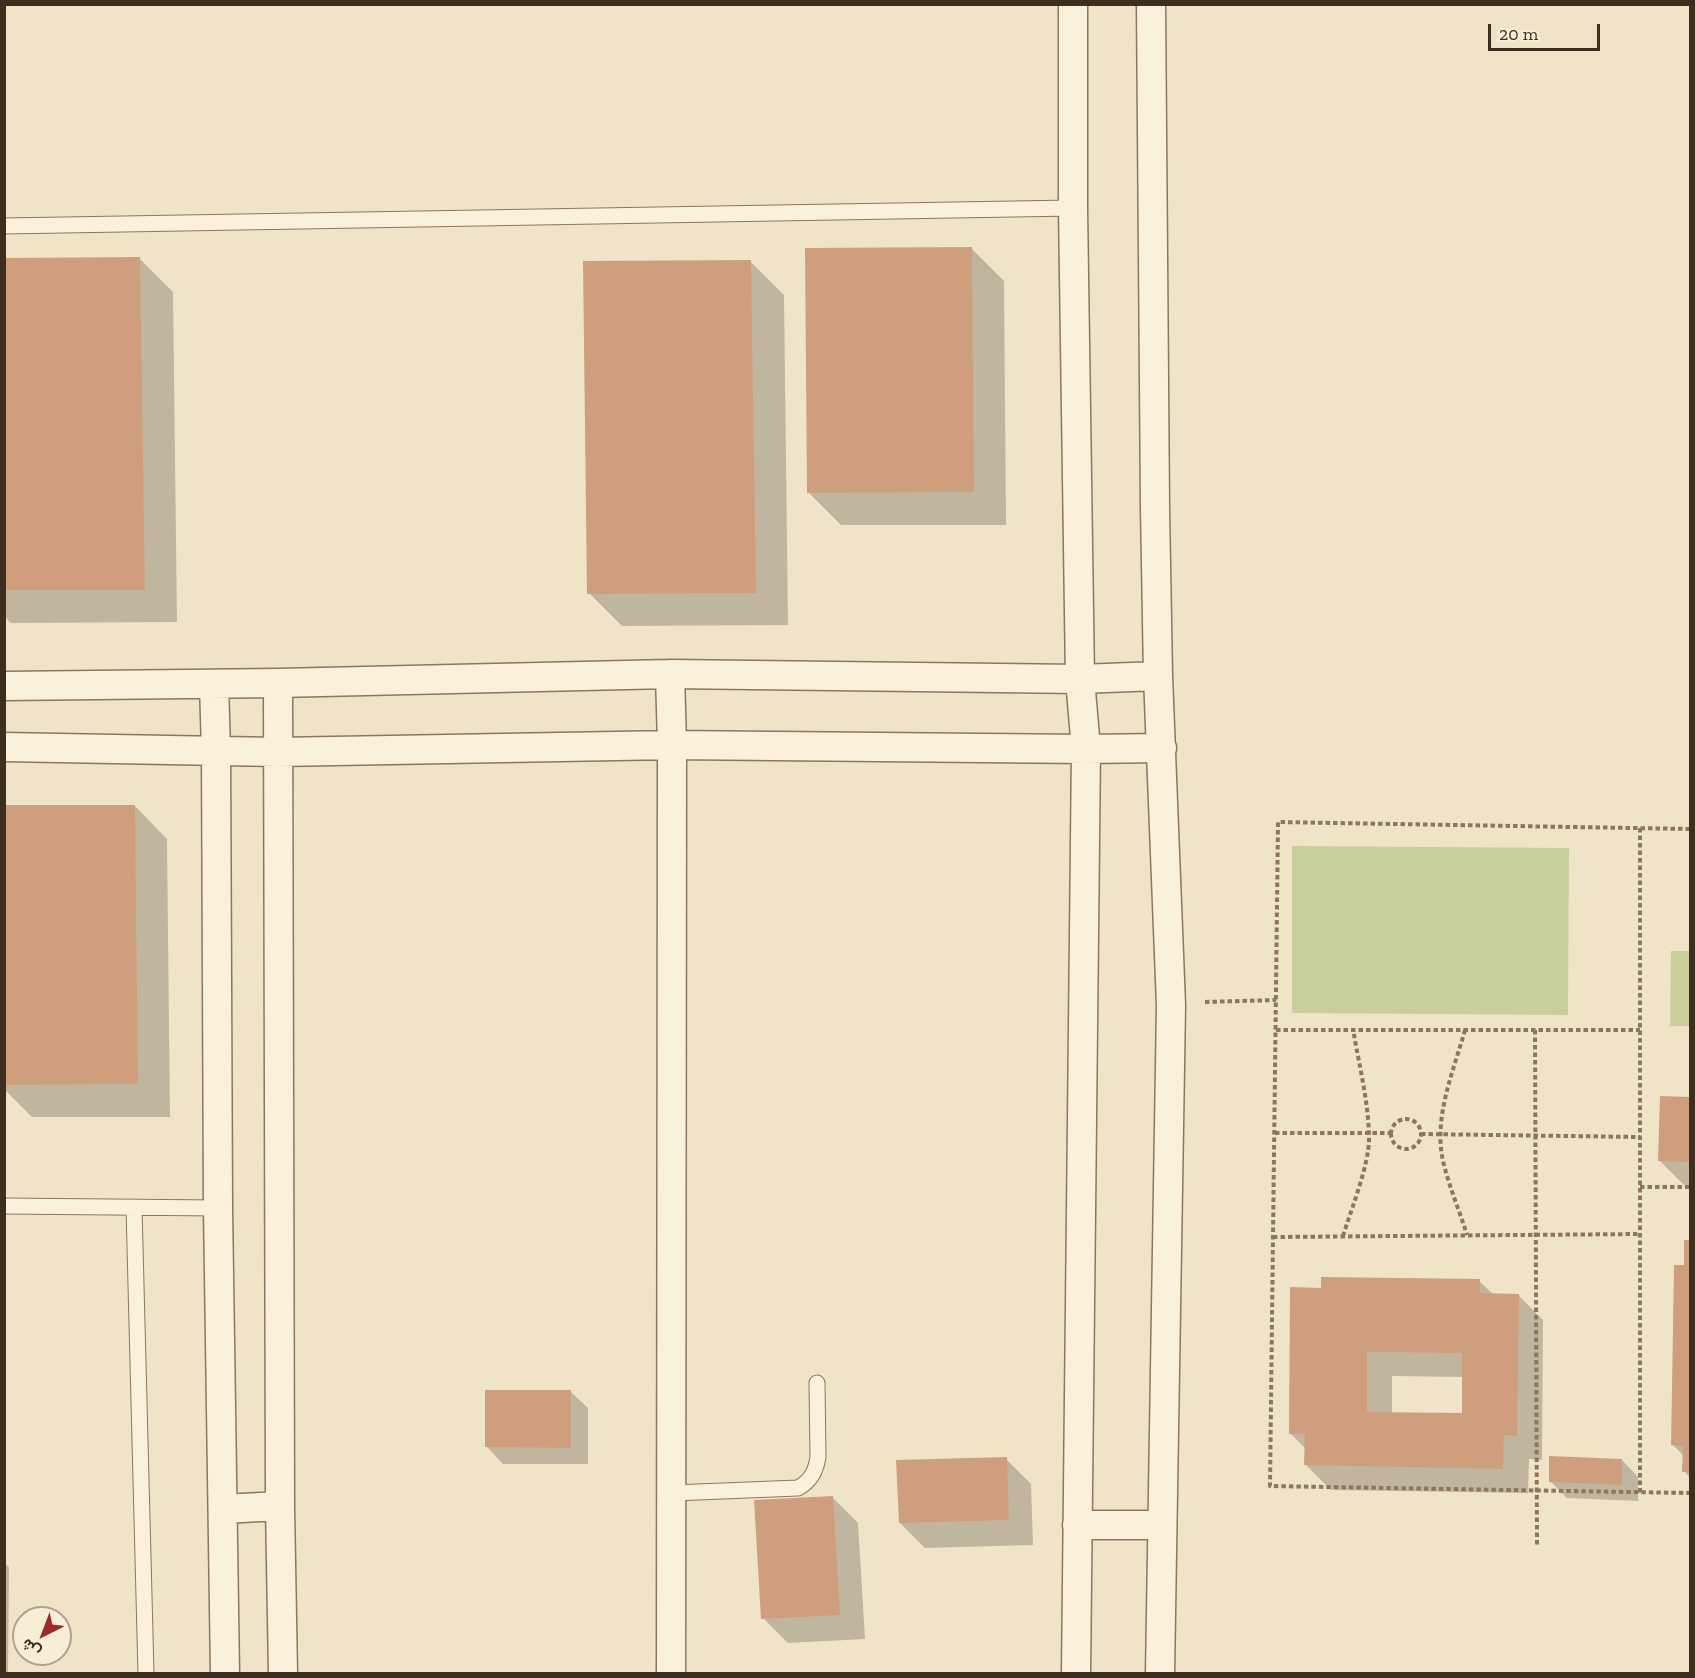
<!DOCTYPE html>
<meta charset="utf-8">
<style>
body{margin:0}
#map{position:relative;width:1695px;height:1678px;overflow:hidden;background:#f0e4c8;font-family:"Zilla Slab",Vazirmatn,serif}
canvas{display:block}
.frame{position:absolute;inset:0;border:6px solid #3d2e20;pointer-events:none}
.north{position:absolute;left:12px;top:1606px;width:60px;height:60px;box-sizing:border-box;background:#f7eed8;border:2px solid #ada18e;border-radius:50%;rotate:222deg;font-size:16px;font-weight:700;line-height:24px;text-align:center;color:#3d2e20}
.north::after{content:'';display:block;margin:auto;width:21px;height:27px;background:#9e2a2b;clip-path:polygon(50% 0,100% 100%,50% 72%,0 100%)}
.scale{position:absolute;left:1488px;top:24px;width:112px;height:27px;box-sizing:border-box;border:3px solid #3d2e20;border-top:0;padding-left:8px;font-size:18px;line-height:21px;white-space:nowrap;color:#3d2e20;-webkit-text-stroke:4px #f7eed8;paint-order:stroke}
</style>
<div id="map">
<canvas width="1695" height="1678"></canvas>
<div class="frame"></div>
<div class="north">ش</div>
<div class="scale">20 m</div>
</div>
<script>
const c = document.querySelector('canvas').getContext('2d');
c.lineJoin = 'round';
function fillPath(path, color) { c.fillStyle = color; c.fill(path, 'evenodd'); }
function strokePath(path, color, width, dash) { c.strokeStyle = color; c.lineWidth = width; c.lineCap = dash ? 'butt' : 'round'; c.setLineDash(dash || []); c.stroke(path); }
fillPath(new Path2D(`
 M1292,846L1569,848L1568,1015L1292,1013Z
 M1671,951H1690V1026H1670Z`), '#c9cf9b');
fillPath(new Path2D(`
 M971,248L1004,281L1006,525H841L808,492Z
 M140,259L173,292L177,622L11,623L4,616V260Z
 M751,262L784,295L788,625L622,626L589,593Z
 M135,806L167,839L170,1117H32L4,1089V807Z
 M1662,1097L1690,1099V1186H1685L1660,1161Z
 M1686,1242H1690V1478L1684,1471V1456L1672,1444L1686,1267Z
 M1479,1281L1494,1295H1518L1543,1320L1542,1460L1529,1459L1528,1493L1331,1490L1306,1465V1449L1290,1433L1322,1289ZM1392,1376L1464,1377L1463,1415L1392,1414Z
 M571,1392L588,1408V1464H503L487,1447Z
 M1006,1459L1031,1484L1033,1545L925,1548L900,1523Z
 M1622,1460L1638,1477V1501L1567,1498L1550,1481Z
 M833,1498L858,1523L865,1639L788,1643L763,1618Z
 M4,1563L9,1567L8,1674H4Z`), '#0003');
fillPath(new Path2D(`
 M972,247L974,492L807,493L805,248Z
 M140,257L145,590H5V258Z
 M751,260L756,593L587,594L583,261Z
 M4,805H135L138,1084L4,1085Z
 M1660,1096L1690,1097V1162L1658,1161Z
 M1684,1240H1690V1472H1682L1683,1446L1671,1445L1674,1265H1684Z
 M1321,1277L1480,1279V1293L1519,1294L1517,1436L1504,1435L1503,1469L1304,1465L1305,1434H1289L1290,1287L1321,1288ZM1367,1352L1462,1353V1413L1367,1412Z
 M485,1390H571V1448L485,1447Z
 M1549,1456L1622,1459V1485L1549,1482Z
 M1007,1457L1009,1520L899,1523L896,1460Z
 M833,1496L840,1615L761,1619L754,1500Z`), '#cf9f7d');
const lane = new Path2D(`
 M4,226L1073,208
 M4,1206L218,1208
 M134,1207L146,1674
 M672,1493L798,1488C811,1481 816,1471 818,1457L817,1383`);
const street = new Path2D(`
 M1073,4V208L1080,679L1086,749L1076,1674
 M1151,4L1155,508L1158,676L1171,1005L1160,1674
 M670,674L672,745L671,1674
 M278,683L280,1506L283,1674
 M214,684L216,751L218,1208L225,1674
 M4,686L278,683L670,674L1080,679L1158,676
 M4,747L278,752L672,745L1086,749L1162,748
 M223,1509L280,1506
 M1077,1525H1162`);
strokePath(lane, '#8d765c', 17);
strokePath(street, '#8d765c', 31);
strokePath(new Path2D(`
 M1640,828V1493
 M1690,829L1278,822L1270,1486L1690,1493
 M1205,1002L1276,1000
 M1276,1030H1640
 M1465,1030C1453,1073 1432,1120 1444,1165C1450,1189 1460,1212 1467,1235
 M1535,1030L1537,1546
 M1391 1134a15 15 0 1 1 30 0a15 15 0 1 1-30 0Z
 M1275,1133H1391
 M1421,1134L1640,1137
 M1640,1187H1690
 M1343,1236C1351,1210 1369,1165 1369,1139C1369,1103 1359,1065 1353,1029
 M1273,1237L1639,1234`), '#8d765c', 4, [4.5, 3]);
strokePath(lane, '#faf1dc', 15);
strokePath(street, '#faf1dc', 28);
</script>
